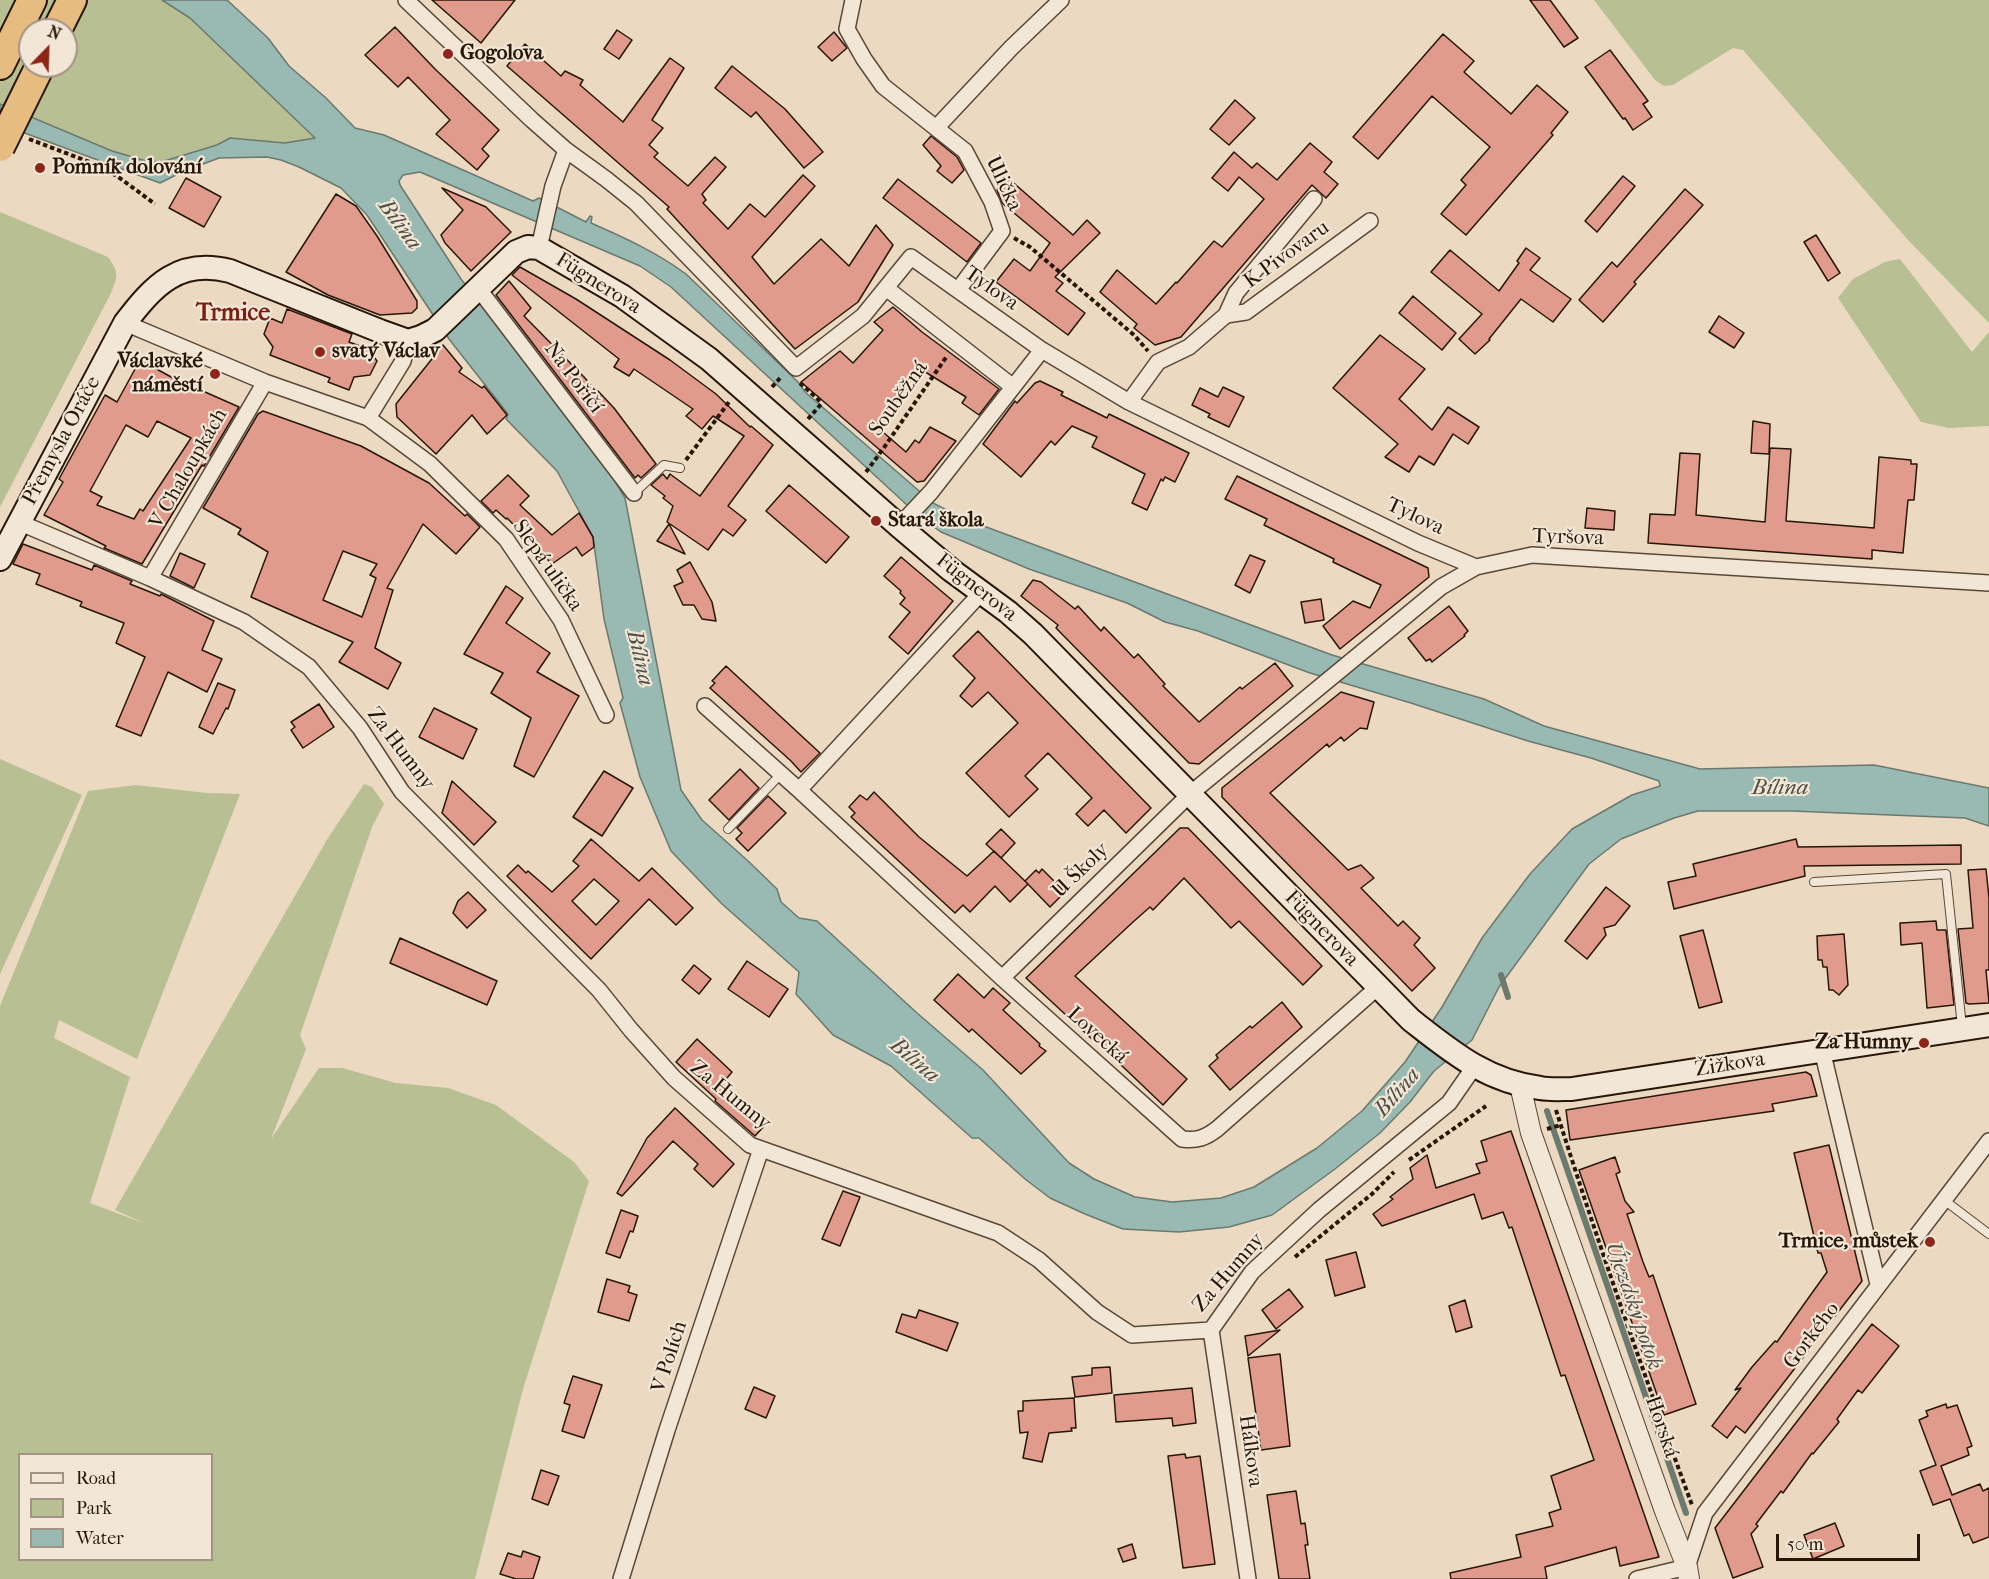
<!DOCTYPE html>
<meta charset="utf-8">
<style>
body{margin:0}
#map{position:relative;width:1989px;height:1579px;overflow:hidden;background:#ebd9c1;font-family:"IM FELL French Canon",serif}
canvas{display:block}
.legend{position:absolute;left:18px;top:1453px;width:195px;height:108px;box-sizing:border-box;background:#f2e6d7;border:2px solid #a19385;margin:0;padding:8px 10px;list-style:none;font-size:18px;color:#281709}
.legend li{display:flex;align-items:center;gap:12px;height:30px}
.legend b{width:30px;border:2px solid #a19385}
.north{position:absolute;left:18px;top:18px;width:60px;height:60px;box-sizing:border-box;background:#f2e6d7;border:2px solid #a19385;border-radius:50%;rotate:23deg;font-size:16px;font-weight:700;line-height:24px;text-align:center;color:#281709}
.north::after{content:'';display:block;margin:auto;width:21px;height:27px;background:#8f2418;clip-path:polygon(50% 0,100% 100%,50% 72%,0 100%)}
.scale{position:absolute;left:1776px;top:1534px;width:144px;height:27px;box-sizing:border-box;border:3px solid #281709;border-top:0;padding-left:8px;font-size:18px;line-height:21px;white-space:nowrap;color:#281709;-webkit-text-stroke:4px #f2e6d7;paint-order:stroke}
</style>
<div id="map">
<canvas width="1989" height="1579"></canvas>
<ul class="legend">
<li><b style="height:8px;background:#f2e6d7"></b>Road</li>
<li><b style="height:16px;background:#b7bf93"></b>Park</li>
<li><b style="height:16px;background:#98bab3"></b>Water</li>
</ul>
<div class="north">N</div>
<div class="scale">50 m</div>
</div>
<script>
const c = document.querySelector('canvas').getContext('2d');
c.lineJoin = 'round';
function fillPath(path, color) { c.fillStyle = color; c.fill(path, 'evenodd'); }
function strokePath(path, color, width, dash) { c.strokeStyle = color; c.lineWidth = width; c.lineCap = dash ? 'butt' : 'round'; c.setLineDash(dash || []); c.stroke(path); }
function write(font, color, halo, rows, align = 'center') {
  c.font = font + ' "IM FELL French Canon",serif'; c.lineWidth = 4.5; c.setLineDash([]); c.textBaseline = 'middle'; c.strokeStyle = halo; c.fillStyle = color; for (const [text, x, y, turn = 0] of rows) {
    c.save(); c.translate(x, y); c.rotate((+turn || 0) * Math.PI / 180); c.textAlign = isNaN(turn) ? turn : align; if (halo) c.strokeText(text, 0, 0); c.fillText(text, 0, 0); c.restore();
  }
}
fillPath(new Path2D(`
 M0,0H162L190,18L315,138L285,143L230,138L217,145L161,162L146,161L112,151L0,104ZM30,30H66V66H30Z
 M1594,0H1989V323L1908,240L1743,50L1733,48L1673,85L1664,86L1655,80Z
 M0,212L108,257C119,272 118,276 111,293L0,507Z
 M1900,259L1972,352L1989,332V426L1949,428L1921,422L1838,298L1853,279L1885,262Z
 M0,759L82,795L0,974Z
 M364,784L372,787L384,804L372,827L300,1035L306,1049L271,1139L319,1068H342L396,1083L448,1088L496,1105L574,1162L589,1181L523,1389L475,1579H0V1006L88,791L136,785L207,793L240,794L137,1059L59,1020L54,1038L130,1077L90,1203L146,1224L115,1210L328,838ZM20,1454H212V1560H20Z`), '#b7bf93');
const water = new Path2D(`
 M162,0H227L268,38L289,66L326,98L355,128L384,135L533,201L539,198L586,222L590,216L592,217L591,223C625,238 656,252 686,274L798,382L805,392L933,503L962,518L1332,655L1484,699L1544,726L1700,769L1874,765L1989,788V826L1965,818L1792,811H1698L1674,818L1621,839L1589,864L1499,987L1472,1040L1434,1071L1410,1102L1380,1133L1335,1169L1272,1215L1229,1227L1179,1232L1123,1229L1085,1214L1050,1198L1025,1179L979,1138H972L891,1066L833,1035L796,994L799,972L722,904L671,851L640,777L620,703L623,698L604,619L593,537L557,471L506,419L508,414L449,339L367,215L341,188L299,167L281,160L267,157L219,158L182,172L160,183L0,124V104L112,151L146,161L161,162L217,145L230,138L285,143L315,138L190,18ZM420,172L640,266L671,287L921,518L941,532L1029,569L1127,603L1165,622L1198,631L1310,673L1411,703L1528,741L1591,758L1659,781L1660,786L1632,795L1572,829L1530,874L1482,938L1442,1007L1405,1062L1362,1111L1317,1148L1254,1187L1221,1198L1172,1202L1135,1197L1094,1179L1069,1163L983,1070L917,1013L817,921L799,918L781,902L777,889L747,860L702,820L681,790L625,498L611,474L461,279L400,185L399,181L403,175Z`);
fillPath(water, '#98bab3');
strokePath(water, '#6b796f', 1.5);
strokePath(new Path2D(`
 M1501,975L1508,997
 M1547,1111L1686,1513`), '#6b796f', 6);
const building = new Path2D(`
 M432,0H515L481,43Z
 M1530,0H1550L1578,38L1564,47Z
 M395,27L435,69L499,130L482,149L489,156L477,170L436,134L450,120L408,77L398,87L365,55Z
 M617,30L632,40L619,59L604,49Z
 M834,32L847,48L832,61L818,47Z
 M1443,34L1474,61L1464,72L1511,114L1537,85L1568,112L1551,133L1553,135L1466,235L1441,214L1466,185L1461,180L1490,147L1432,96L1378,159L1353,137Z
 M525,44L561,76L565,71L583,80L580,85L623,122L670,58L684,68L652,120L663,128L649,145L658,153L654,157L688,186L715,157L726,167L702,194L706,200L703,203L728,229L750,204L765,217L803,175L815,186L752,257L774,284L821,239L849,266L876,225L893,245L858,302L795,349L667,209L669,207L507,66Z
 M1610,50L1648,101L1643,104L1652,117L1633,130L1625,118L1623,119L1585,67Z
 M732,66L785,109L823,152L804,168L756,112L751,117L715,88Z
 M1235,100L1255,118L1229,145L1210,129Z
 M931,136L957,157L964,170L952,183L937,171L941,166L923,145Z
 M1310,143L1332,162L1324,172L1338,184L1326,198L1312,185L1181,337L1155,345L1134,328L1137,324L1100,292L1117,270L1156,304L1176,282L1177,283L1214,241L1222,247L1264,199L1239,177L1228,191L1212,178L1234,152L1252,168L1257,163L1277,180Z
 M1623,176L1635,186L1597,232L1585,221Z
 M186,178L221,197L204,227L169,208Z
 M1008,178L1073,235L1087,220L1100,233L1055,277L1063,283L1056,291L1085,313L1068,335L996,282L1014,259L1030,271L1050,243L1002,203L997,190Z
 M898,179L981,243L967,262L883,198Z
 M442,188L486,207L511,232L471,271L445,243L441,235L463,210Z
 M1685,189L1703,205L1634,282L1636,284L1603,322L1579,300L1612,262L1617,267Z
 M336,194L356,206L377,236L417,301V308L412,313L380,315L328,295L286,272Z
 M1816,235L1840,273L1828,281L1804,242Z
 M1526,248L1540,258L1530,270L1571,299L1553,322L1521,299L1489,339L1490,340L1475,354L1459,339L1482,314L1431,272L1450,250L1499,291L1519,263L1517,261Z
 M520,267L576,299L670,360L716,394L750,427L751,426L773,445L728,506L746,520L733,536L723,529L708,550L667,522L673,506L663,498L665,496L651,485L663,474L667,479L670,474L700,496L744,436L713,416L702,429L686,416L693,409L634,369L629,376L614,367L619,359L512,275Z
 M509,281L531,308L524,316L585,378L597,393L598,391L614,408L656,464L641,478L638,475L635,478L496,295Z
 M1413,296L1456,333L1442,350L1399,313Z
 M893,307L922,332L999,389L979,415L962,403L966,397L922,370L876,426L906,452L915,440L919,443L930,427L956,441L924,481L917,482L801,382L840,351L853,363L883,330L874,322Z
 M287,309L352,334L349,342L368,349L377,361L370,375L354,377L349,390L328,382L330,378L270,355L273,347L264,334L270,318L282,323Z
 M1719,316L1744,333L1734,348L1709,332Z
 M1380,335L1425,369L1399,399L1432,430L1448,407L1479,427L1468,444L1453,434L1434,465L1419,456L1409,472L1385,457L1398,444L1333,388Z
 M443,345L462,368L459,372L482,388L484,386L507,415L487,434L472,415L436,454L397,417L396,404Z
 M140,360L195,390L196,388L239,407L204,466L202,465L142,564L104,548L106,546L44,515L63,482L59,479L105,395L117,402ZM157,421L191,438L143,511L140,509L134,519L97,505L102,497L90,491L126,425L148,437Z
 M1040,381L1063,392L1061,395L1107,418L1109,414L1189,453L1175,482L1165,477L1163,481L1161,479L1147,510L1132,503L1145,474L1092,447L1097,437L1072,426L1055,445L1051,441L1021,477L983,444L1015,401L1017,403L1035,383Z
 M1223,387L1244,397L1229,427L1208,417L1210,414L1192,405L1200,388L1218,397Z
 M263,411L361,446L429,483L465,516L467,514L480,527L456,554L423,524L387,588L393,590L375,648L401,663L388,689L339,662L353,642L251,597L268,552L238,534L241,529L203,508L258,414ZM343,551L377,564L370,575L376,578L362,617L323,600Z
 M1753,421L1770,424L1769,454L1751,453Z
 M1770,448L1791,449L1786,521L1874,528L1879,457L1911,460V464H1917L1914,500H1908L1903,553L1872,550V559L1648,543L1650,514L1675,515L1680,453L1700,454L1696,515L1765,522Z
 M508,475L529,496L520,505L552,535L579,513L593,537L594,547L582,556L576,547L552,564L507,518L506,519L496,510L493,513L481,501Z
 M1237,476L1428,568L1429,577L1340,649L1323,626L1353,601L1370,608L1381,585L1333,562L1334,559L1264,525L1267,519L1225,499Z
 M789,485L849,537L826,563L766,511Z
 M1587,508L1615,511L1614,530L1585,528Z
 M669,524L685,554L657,541Z
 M23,544L92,570L94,565L132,581L130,584L160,596L161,594L214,621L202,650L222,659L207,692L168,672L141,736L116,726L145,657L116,643L124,623L80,606L82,602L36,584L40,574L13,564Z
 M180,553L205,564L194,588L170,576Z
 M1250,555L1265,561L1250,593L1235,585Z
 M901,557L953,601L908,654L889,637L910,612L900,604L905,598L900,593L901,591L884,576Z
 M690,562L712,602L716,621L702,619L694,605H683L674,586L683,582L677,570Z
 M1033,580L1041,582L1075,609L1078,606L1101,631L1104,627L1134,658L1138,654L1165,684L1163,686L1199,722L1240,687L1242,689L1275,663L1293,686L1199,764L1189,763L1056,628L1058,625L1021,596Z
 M506,586L523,598L506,623L550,653L537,672L579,696L534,777L514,766L531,718L491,693L503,673L464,654Z
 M1321,599L1324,620L1305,623L1301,602Z
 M1449,606L1468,631L1464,635L1465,636L1432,662L1430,659L1426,661L1408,638Z
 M978,631L1151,808L1126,833L1104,810L1088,826L1076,814L1092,798L1048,753L1025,776L1038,789L1009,817L966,773L1018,723L988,692L972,707L960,696L975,678L953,656Z
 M726,666L820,753L801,772L791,761L710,688L715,683L712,681Z
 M218,683L235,690L228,709L226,708L213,734L199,727Z
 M1341,692L1374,702L1367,729L1360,728L1344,741L1341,737L1329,747L1327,744L1270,793L1348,870L1361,865L1374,878L1361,888L1398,926L1403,921L1420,938L1414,945L1435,968L1412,991L1222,797V788Z
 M319,704L334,727L303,748L291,730L295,727L291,722Z
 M434,708L477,729L463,759L419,737Z
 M740,769L759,788L729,820L709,800Z
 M604,771L633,788L602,836L573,817Z
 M452,781L496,822L474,845L442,813Z
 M874,792L919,837L967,876L994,851L1028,884L1010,902L995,886L970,912L963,905L955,913L851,817L855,813L849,807L860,795L867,800Z
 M768,796L786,813L748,851L736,839L742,833L737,828Z
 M1180,828H1188L1322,966L1303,985L1239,921L1231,928L1184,878L1153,910L1150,907L1133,922L1075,976L1187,1079L1163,1105L1119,1063L1121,1061L1095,1038L1093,1040L1026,978Z
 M1001,829L1015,843L1001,858L986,844Z
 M591,839L639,881L652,868L693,908L676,925L649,899L591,959L507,876L518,865L526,873L528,871L552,892L579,866L573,861ZM594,879L619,901L596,925L572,901Z
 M1796,839L1798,847L1961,845V864L1804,866L1805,876L1674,909L1668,882L1696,876L1693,864Z
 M1042,869L1065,892L1050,907L1025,881L1036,870L1039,873Z
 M1986,869L1989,898V970H1986L1989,1003L1969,1004L1966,1003L1958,929L1973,928L1968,870Z
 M1606,887L1630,906L1615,925L1604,928L1606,935L1587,959L1565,941Z
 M468,892L486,910L467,928L453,913L458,901Z
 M1936,921L1937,930H1946L1954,1005L1927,1008L1922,943L1901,945L1900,923Z
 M1703,930L1722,1002L1699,1008L1680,936Z
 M1844,934L1848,985L1839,995L1833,990H1829L1827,967H1823L1822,960H1818L1817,936Z
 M400,938L497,981L487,1005L390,963Z
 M747,961L788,989L769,1017L728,989Z
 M694,965L711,979L699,994L682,980Z
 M958,974L984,998L993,988L1010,1003L1003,1010L1040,1044L1039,1046L1046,1051L1021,1074L972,1029L969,1032L934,1000Z
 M1282,1002L1302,1027L1230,1090L1209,1066L1218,1058L1216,1055L1250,1026L1252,1028Z
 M697,1039L732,1072L722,1084L767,1123L755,1136L715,1101L716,1099L676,1062Z
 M1806,1072L1811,1075L1817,1096L1772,1104L1774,1111L1570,1140L1566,1110Z
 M675,1108L734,1164L713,1187L694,1169L698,1164L673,1141L622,1196L617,1193L647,1138Z
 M1511,1131L1659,1557L1620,1566L1616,1547L1545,1567L1547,1579H1451L1450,1573L1521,1557L1516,1535L1553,1526L1549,1513L1561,1509L1551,1476L1594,1460L1565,1375L1561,1376L1512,1227L1509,1228L1503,1212L1482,1219L1474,1194L1382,1226L1373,1214L1393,1199L1390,1197L1413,1179L1410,1168L1427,1155L1436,1188L1480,1173L1476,1164L1487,1161L1481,1141Z
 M1829,1145L1862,1281L1745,1433L1736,1426L1727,1438L1712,1426L1741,1388L1735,1390L1752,1367L1775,1341L1777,1342L1827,1272L1821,1253H1818L1794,1153Z
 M1615,1157L1620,1172L1616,1174L1625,1201L1634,1212L1627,1214L1643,1262L1649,1277L1653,1275L1696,1404L1664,1415L1579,1170Z
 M843,1191L860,1197L840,1246L822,1239Z
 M621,1210L638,1216L633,1232L630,1231L620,1258L606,1253Z
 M1356,1252L1365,1287L1335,1296L1326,1260Z
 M607,1279L630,1286L628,1292L637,1295L629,1321L598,1312Z
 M1289,1289L1303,1307L1276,1329L1262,1310Z
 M1465,1300L1472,1327L1456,1332L1449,1306Z
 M919,1310L958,1323L947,1351L896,1332L902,1314L916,1318Z
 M1872,1324L1899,1346L1862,1393L1858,1390L1837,1419L1839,1422L1813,1454L1812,1453L1783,1493L1781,1491L1756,1524L1758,1526L1751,1534L1763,1567L1733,1578L1715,1528Z
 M1280,1330L1248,1356L1245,1336Z
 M1280,1354L1290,1446L1261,1450L1248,1358Z
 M1110,1367L1112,1393L1075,1397L1072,1377L1092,1375V1368Z
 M573,1376L602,1385L584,1438L562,1431L570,1405L564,1403Z
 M754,1387L775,1396L766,1418L745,1409Z
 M1192,1388L1196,1423L1173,1426L1172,1418L1116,1422L1114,1395Z
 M1074,1398L1076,1428H1071L1072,1431L1049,1433L1042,1462L1023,1458L1028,1432L1020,1433L1018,1411H1023V1401Z
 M1946,1404L1947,1408L1957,1405L1972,1446L1967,1448L1969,1455L1941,1466L1952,1495L1980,1484L1983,1491L1989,1488V1537L1973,1543L1969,1534L1964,1536L1950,1499L1933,1505L1920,1471L1936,1465L1919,1420L1928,1416L1926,1411Z
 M1185,1454L1186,1458L1200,1456L1215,1564L1183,1568L1168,1456Z
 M541,1470L559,1476L548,1505L532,1499Z
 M1296,1491L1301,1524L1305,1523L1308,1545H1305L1310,1579H1279L1267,1495Z
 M1835,1523L1844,1546L1813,1559L1804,1535Z
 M1132,1544L1136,1558L1123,1562L1118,1549Z
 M523,1551L540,1557L533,1579H516L500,1574L508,1553L521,1557Z`);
fillPath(building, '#e09b8d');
strokePath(building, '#281709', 1.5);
const service = new Path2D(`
 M634,493L664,465L680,468
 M728,829L781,774
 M1814,882L1946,874L1962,1027
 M1944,1200L1989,1234`);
const minor = new Path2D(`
 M406,0L532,120L566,150L606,179L636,203L796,368L863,316L911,257L1042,350L1129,402L1418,543L1476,567
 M853,0L847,29L864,59L883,86L965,151L992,202L1002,231L958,290
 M936,128L1011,48L1061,0
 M539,248L553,186L566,150
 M478,288L634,493
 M886,288L1012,386
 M1226,315L1236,293L1314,199
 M125,323L265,382L368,418L430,464L506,539L561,620L606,715
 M1129,402L1158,362L1189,347L1226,315L1246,312L1370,221
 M368,418L403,361L408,341
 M20,521L30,527L150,578L244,622L309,667L360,728L402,792L599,990L631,1030L674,1078L750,1145L998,1233L1039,1260L1097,1312L1132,1335L1211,1330L1252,1272L1319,1210L1449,1103L1474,1067
 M899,526L931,492L1042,350
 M150,578L265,382
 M705,706L799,790L1002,978L1182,1139C1197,1141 1205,1138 1217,1129L1378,987
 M799,790L981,593
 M1002,978L1190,794L1441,587L1476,567L1532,555L1989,583
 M1822,1050L1878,1284
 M1211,1330L1248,1579
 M621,1579L667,1430L761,1149
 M1637,1579L1687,1567L1705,1513L1989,1141`);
const tertiary = new Path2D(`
 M1520,1085L1531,1133L1665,1511L1687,1567L1689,1579`);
const secondary = new Path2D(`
 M0,559L125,323C154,285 179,258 230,271L380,331L408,341L421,337L435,330L516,252L528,247L539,248L622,296L709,359L899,526L951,570L1008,612L1033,634L1411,1020C1452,1052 1486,1081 1540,1088C1550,1090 1561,1089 1572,1089L1989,1025`);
const motorway = new Path2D(`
 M57,30L72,0
 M0,65L32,0`);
strokePath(service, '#594837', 10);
strokePath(minor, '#594837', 18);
strokePath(tertiary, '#594837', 22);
strokePath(secondary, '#281709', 26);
strokePath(motorway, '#281709', 32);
strokePath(new Path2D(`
 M29,139L92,163L117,176L155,204
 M1014,238L1030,247L1134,335L1148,351
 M800,383L822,403
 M772,387L782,376
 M808,419L823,402
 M686,460L729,402
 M866,472L883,449L947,356
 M1556,1110C1598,1243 1644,1375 1692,1505
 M1547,1129L1561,1125
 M1409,1160L1486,1106
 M1295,1257L1372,1194L1394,1172`), '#281709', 4, [4.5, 3]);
strokePath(service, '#f2e6d7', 8);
strokePath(minor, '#f2e6d7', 15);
strokePath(tertiary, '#f2e6d7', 20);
strokePath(secondary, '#f2e6d7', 22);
strokePath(motorway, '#e6bc80', 28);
const motorwayBridge = new Path2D(`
 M0,147L40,66`);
strokePath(motorwayBridge, '#281709', 32, []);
strokePath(motorwayBridge, '#e6bc80', 28);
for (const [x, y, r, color] of [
 [448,54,6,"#8f2418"],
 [40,168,6,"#8f2418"],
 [320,352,6,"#8f2418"],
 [215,374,6,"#8f2418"],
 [876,521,6,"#8f2418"],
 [1924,1043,6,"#8f2418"],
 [1930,1242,6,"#8f2418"]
]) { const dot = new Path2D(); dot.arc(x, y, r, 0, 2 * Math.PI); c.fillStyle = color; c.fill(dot); strokePath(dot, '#f2e6d7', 2); }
write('bold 21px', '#281709', '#f2e6d7', [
 ["Gogolova",460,54],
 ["Pomník dolování",52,168],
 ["svatý Václav",332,352],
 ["Václavské",203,362,"right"],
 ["náměstí",203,386,"right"],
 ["Stará škola",888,521],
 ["Za Humny",1912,1043,"right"],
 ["Trmice, můstek",1918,1242,"right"]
], 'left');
write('21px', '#281709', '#f2e6d7', [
 ["Ulička",1003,184,65],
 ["K Pivovaru",1287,255,-36],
 ["Fügnerova",598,284,32],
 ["Tylova",991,289,35],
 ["Na Poříčí",573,378,53],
 ["Souběžná",899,399,-55],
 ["Přemysla Oráče",62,441,-62],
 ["V Chaloupkách",189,469,-60],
 ["Tylova",1415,517,25],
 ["Tyršova",1568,538,2],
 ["Slepá ulička",547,566,55],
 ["Fügnerova",976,588,38],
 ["Za Humny",400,749,53],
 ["U Školy",1081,871,-44],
 ["Fügnerova",1321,929,46],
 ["Lovecká",1097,1036,42],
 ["Žižkova",1730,1065,-9],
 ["Za Humny",730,1096,39],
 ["Za Humny",1229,1273,-49],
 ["Gorkého",1812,1336,-53],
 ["V Polích",670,1357,-72],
 ["Horská",1661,1427,71],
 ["Hálkova",1250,1451,82]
]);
write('italic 22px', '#4f5044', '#f2e6d7', [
 ["Bílina",399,225,54],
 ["Bílina",639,658,77],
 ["Bílina",1780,789],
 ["Bílina",914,1061,40],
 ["Bílina",1398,1093,-49],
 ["Újezdský potok",1633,1306,71]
]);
write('bold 24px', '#7a1f14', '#f2e6d7', [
 ["Trmice",233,314]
]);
</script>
